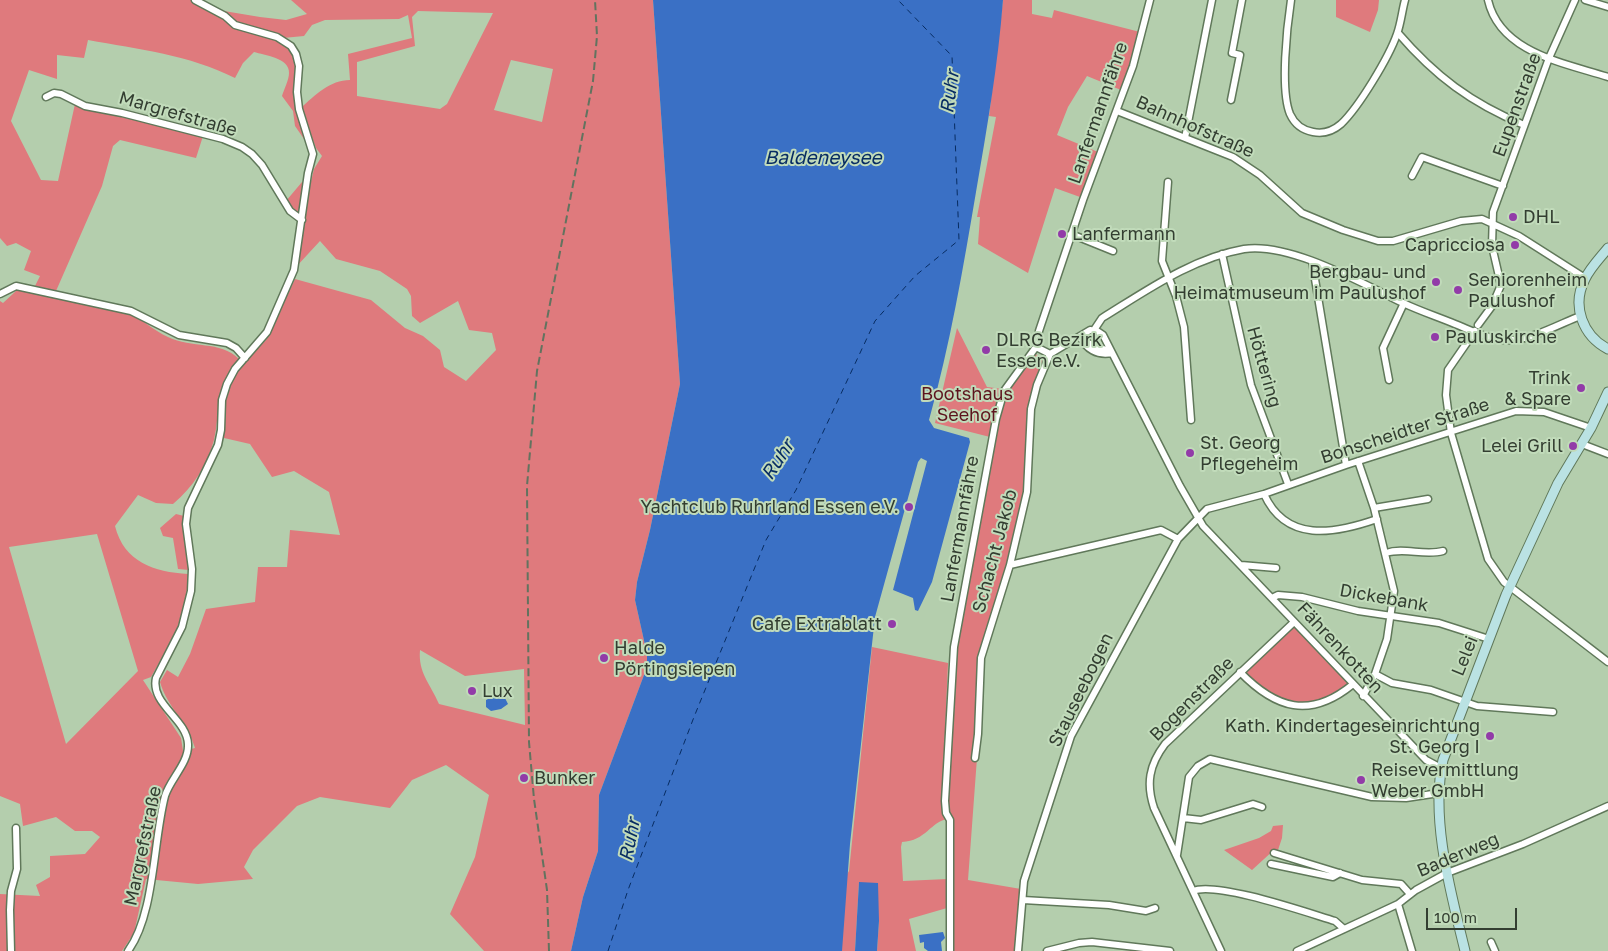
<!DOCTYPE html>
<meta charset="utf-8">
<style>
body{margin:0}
#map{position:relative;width:1608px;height:951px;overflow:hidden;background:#b4cead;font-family:"Golos Text",sans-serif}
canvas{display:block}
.scale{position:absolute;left:1426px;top:908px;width:91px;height:22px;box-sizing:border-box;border:2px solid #333e31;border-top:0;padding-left:6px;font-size:15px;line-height:18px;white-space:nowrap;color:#333e31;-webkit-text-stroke:4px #c1dbba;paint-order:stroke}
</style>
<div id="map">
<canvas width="1608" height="951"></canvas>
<div class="scale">100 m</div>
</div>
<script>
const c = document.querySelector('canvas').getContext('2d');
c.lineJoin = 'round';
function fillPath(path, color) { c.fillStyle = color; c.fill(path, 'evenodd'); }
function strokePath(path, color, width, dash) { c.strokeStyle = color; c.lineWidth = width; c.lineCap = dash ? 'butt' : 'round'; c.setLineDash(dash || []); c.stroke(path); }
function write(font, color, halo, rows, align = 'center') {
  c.font = font + ' "Golos Text",sans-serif'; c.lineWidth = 4; c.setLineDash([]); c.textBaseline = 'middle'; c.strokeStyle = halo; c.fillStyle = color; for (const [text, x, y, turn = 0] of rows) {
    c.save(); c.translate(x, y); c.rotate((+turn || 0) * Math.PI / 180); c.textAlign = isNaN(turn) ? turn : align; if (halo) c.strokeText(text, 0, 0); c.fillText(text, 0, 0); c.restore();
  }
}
fillPath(new Path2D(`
 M0,0H199L224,11L260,17L286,20L307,14L291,0H653L680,384L650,530L637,582L635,600L647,654V667L599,795L598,851L583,897L571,951H484L450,914L475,857L489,795L446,765L412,780L390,808L320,797L297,806L253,850L244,867L253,879L198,884L146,879L134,933L122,951H0V894L40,896L36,885L50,877V856L85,854L100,837L92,831H75L56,817L23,826L20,804L0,796V301L3,303L16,291L24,289C58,297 97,302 129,314C143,319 154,331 168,337C192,349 220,340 239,359C231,373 223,385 220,401C217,414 217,427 214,440C207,466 193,487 173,504L156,503L138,495L115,526C124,562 154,572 188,574L186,601L179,628L151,677L143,680L181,738L183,751L195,748C188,723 167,707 160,682L167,670L178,677L190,654L206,609L255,602L258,567H287L290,530L340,535L329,492L294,471L272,477L250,444L224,438V407L232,380L243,364L266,340L295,279L371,300L405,328L423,336L440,350L444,367L466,381L496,350L492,333L469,330L458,301L420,323L412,316L411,296L407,289L380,271L336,259L320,241L296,267L305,218L295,212L286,201L302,182L310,186L314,169L322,156L316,148L301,108C315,95 330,80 350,80L348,54L412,38L408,15L399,19L325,20L312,25L304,36L283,38L295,55L298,68L295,94L307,140L304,139L295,126L293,111L282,96C284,89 289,80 289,73C290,58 264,55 254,52L243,63L235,78C190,55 138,49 88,40L84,58L57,55V79L29,70L11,121L41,180L58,181L75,104L83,108L203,136L196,158L120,140L113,146L102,186L56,291L34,288L40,276L24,270L31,251L16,243L7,246L0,238ZM418,11L493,13L447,104L440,109L357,96V62L415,46L412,17ZM511,60L553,69L542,122L494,110ZM97,534L138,671L66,744L9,547ZM420,650L465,676L524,669L525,725L439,704C430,683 418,673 420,650Z
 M1003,0H1032V14L1052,18L1054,10L1140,32L1121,90L1087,76L1068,107L1057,135L1098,152L1080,197L1055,188L1028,273L978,244L980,217H977L996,117L989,116Z
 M1336,0H1379L1378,10L1370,32L1336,17Z
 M957,328L987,387L1003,389L990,437L935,423Z
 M1033,353L1051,361L1038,390L1031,422L1027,496L985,649L968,880L1021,889L1016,951H950L952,844L946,806L953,668L998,419L1006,391Z
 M176,514L184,516L182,520L189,570L178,569L173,538L163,536L160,528Z
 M1294,622L1352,685C1325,706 1294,710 1263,693C1255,688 1247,678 1240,672Z
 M872,647L948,663L942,801L948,819C931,821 926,841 902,842L901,847L903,881L948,879L947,908L909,919L916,951H877L879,921L859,882L855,951H798L849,871Z
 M1283,825L1282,838L1278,850L1275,849L1252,870L1224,850L1259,838L1271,831L1273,826Z`), '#df7a7d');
fillPath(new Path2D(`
 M653,0H1003C998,65 987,128 976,192C963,269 950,345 929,420L934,428L969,438L970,442L932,582L918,611L915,610L913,598L893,590L927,461L921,458L918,462L875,617L850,844L842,951H571L583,897L598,851L599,795L647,667V654L635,600L637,582L650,530L680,384Z
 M496,695L505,698L508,704L501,709L491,711L486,707V700Z
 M859,882L878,883L879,921L877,951H855Z
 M943,932L945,938L941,942L942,951H928L924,948V942L920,943L919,935Z`), '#3a70c5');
strokePath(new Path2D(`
 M608,951L628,890L694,717L766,540L796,490L875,321L915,276L959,240L952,56L898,0`), '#072c62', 1, [6, 5]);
const street = new Path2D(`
 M1291,0C1287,26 1280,90 1290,114C1294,123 1302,130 1313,132C1323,134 1333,131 1341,124C1359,107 1389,57 1397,34C1401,23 1402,11 1405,0
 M1488,0C1500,53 1565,63 1608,77
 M1585,0L1608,7
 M1398,33C1435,76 1471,103 1524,125
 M46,97L54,93L61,94L85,106L122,113L223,139L242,147L252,154L262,165L290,211L302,220
 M1231,100L1240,55L1232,53L1242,0
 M1117,111L1233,157L1260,175L1302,213L1343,230L1378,241H1393L1461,221L1482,219L1519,236L1585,278
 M1185,138L1212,0
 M1412,176L1422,157L1503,186
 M1168,182L1162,261L1176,296L1184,327L1191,420
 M1071,234L1113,251
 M1222,254L1251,385L1288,484
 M1312,261L1346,465
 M0,294L16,286L131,311L179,335L227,343L236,348L245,358
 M1478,325L1492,306L1501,285L1492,246L1493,212L1549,58L1575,0
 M1094,330L1102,318C1146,291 1192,258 1244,249C1290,242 1361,283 1403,303C1420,311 1438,317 1455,324C1473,331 1493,342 1513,340C1532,339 1562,323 1580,316
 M1475,331L1448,370L1446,395L1451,433L1488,559L1504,582L1608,662
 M1080,336C1086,349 1097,356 1112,353
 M1083,341L1111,352
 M1036,347L1050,354L1090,330L1097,331L1103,335L1180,486L1203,526L1426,760L1441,768
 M1389,380L1383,348L1404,303
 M1582,444L1608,454
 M1358,461L1374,508L1394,591L1387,639L1375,674L1363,696
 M1264,494C1286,543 1334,534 1377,519
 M1374,508L1428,499
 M1386,553C1404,547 1424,556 1443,551
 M1010,565L1161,530L1178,539L1207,509L1264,494L1346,465L1516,411L1544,412L1591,428
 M1241,565L1276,568
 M1272,598L1278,595L1302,597L1358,611L1439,623L1489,639
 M1240,672C1276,709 1310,719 1352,685
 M1375,674L1392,683L1431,690L1477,706L1553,712
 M975,758L978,734L981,658L1010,565L1027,492L1031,409L1037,385L1050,354
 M1183,818L1201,820L1253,804L1262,807
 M1274,853L1362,880L1401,884L1410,894
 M1177,855L1189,777L1198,766L1210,759L1372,797L1406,798L1439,793
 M1271,864L1333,877L1340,873
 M1193,891C1216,881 1308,913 1335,921L1344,929
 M1023,900L1109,905L1146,911L1155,908
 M1398,904L1412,951
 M1491,942L1495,951
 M11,951L10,910L11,891L17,869L16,828
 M128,951C155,914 153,842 165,796C170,779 189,763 188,744C187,719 150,704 156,678L182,627L191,591L192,569L186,524L188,508L218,445L221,430L222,400L227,384L235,369L267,332L294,270L308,173L313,154L299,109L297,92L299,66L296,54L291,46L277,37L235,25L225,16L195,0
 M950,951V820L946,813L945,801L954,647L996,419L1004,391L1036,347L1039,331L1083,200L1133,66L1150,0
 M1018,951L1024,881L1071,736L1178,539
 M1047,951L1079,943L1092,942L1170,951
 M1221,951L1154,808C1146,784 1149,765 1165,744L1294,622
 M1297,951L1398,904L1416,890L1447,873L1523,844L1608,806`);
const secondary = new Path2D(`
 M1608,248C1600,258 1590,268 1585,279C1571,306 1583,336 1608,349
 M1465,951C1451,893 1430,819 1443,760L1506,595L1558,483L1591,428L1608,392`);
strokePath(street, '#60785a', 9);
strokePath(secondary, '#60785a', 11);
strokePath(street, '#fff', 6);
strokePath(secondary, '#bae2e3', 9);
strokePath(new Path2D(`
 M549,951L547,890L534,799L529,742L527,486L537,371L593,81L597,36L595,0`), '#62735f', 2, [8, 4]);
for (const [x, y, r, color] of [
 [1513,217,5,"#923ba8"],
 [1062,234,5,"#923ba8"],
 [1515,245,5,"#923ba8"],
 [1436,282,5,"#923ba8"],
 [1458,290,5,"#923ba8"],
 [1435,337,5,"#923ba8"],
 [986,350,5,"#923ba8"],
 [1581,388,5,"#923ba8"],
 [1573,446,5,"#923ba8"],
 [1190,453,5,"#923ba8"],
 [909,507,5,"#923ba8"],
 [892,624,5,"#923ba8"],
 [604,658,5,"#923ba8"],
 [472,691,5,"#923ba8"],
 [1490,736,5,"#923ba8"],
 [524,778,5,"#923ba8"],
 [1361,780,5,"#923ba8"]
]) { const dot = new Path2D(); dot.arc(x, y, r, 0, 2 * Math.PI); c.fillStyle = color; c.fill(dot); strokePath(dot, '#c1dbba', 2); }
write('18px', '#333e31', '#c1dbba', [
 ["Eupenstraße",1517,105,-70],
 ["Lanfermannfähre",1098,113,-71],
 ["Margrefstraße",178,114,16],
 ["Bahnhofstraße",1195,127,24],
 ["Höttering",1264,367,74],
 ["Bonscheidter Straße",1405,431,-18],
 ["Lanfermannfähre",960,529,-80],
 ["Schacht Jakob",995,551,-75],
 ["Dickebank",1384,598,10],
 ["Fährenkotten",1340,648,47],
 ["Lelei",1465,656,-68],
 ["Stauseebogen",1081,690,-64],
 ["Bogenstraße",1192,699,-45],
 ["Margrefstraße",143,846,-78],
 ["Baderweg",1458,855,-23]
]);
write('18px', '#333e31', '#c1dbba', [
 ["DHL",1523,217],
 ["Lanfermann",1072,234],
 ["Capricciosa",1505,245,"right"],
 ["Bergbau- und",1426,272,"right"],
 ["Heimatmuseum im Paulushof",1426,293,"right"],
 ["Seniorenheim",1468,280],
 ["Paulushof",1468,301],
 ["Pauluskirche",1445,337],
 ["DLRG Bezirk",996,340],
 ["Essen e.V.",996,361],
 ["Trink",1571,378,"right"],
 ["& Spare",1571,399,"right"],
 ["St. Georg",1200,443],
 ["Pflegeheim",1200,464],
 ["Lelei Grill",1563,446,"right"],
 ["Yachtclub Ruhrland Essen e.V.",899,507,"right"],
 ["Cafe Extrablatt",882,624,"right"],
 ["Halde",614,648],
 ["Pörtingsiepen",614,669],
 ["Lux",482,691],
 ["Kath. Kindertageseinrichtung",1480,726,"right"],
 ["St. Georg I",1480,747,"right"],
 ["Reisevermittlung",1371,770],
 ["Weber GmbH",1371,791],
 ["Bunker",534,778]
], 'left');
write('18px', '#5d141d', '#c1dbba', [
 ["Bootshaus",967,394],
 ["Seehof",967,415]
]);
write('italic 19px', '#072c62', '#c1dbba', [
 ["Ruhr",950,92,-82],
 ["Baldeneysee",823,158],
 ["Ruhr",778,460,-57],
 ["Ruhr",630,840,-79]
]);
</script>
